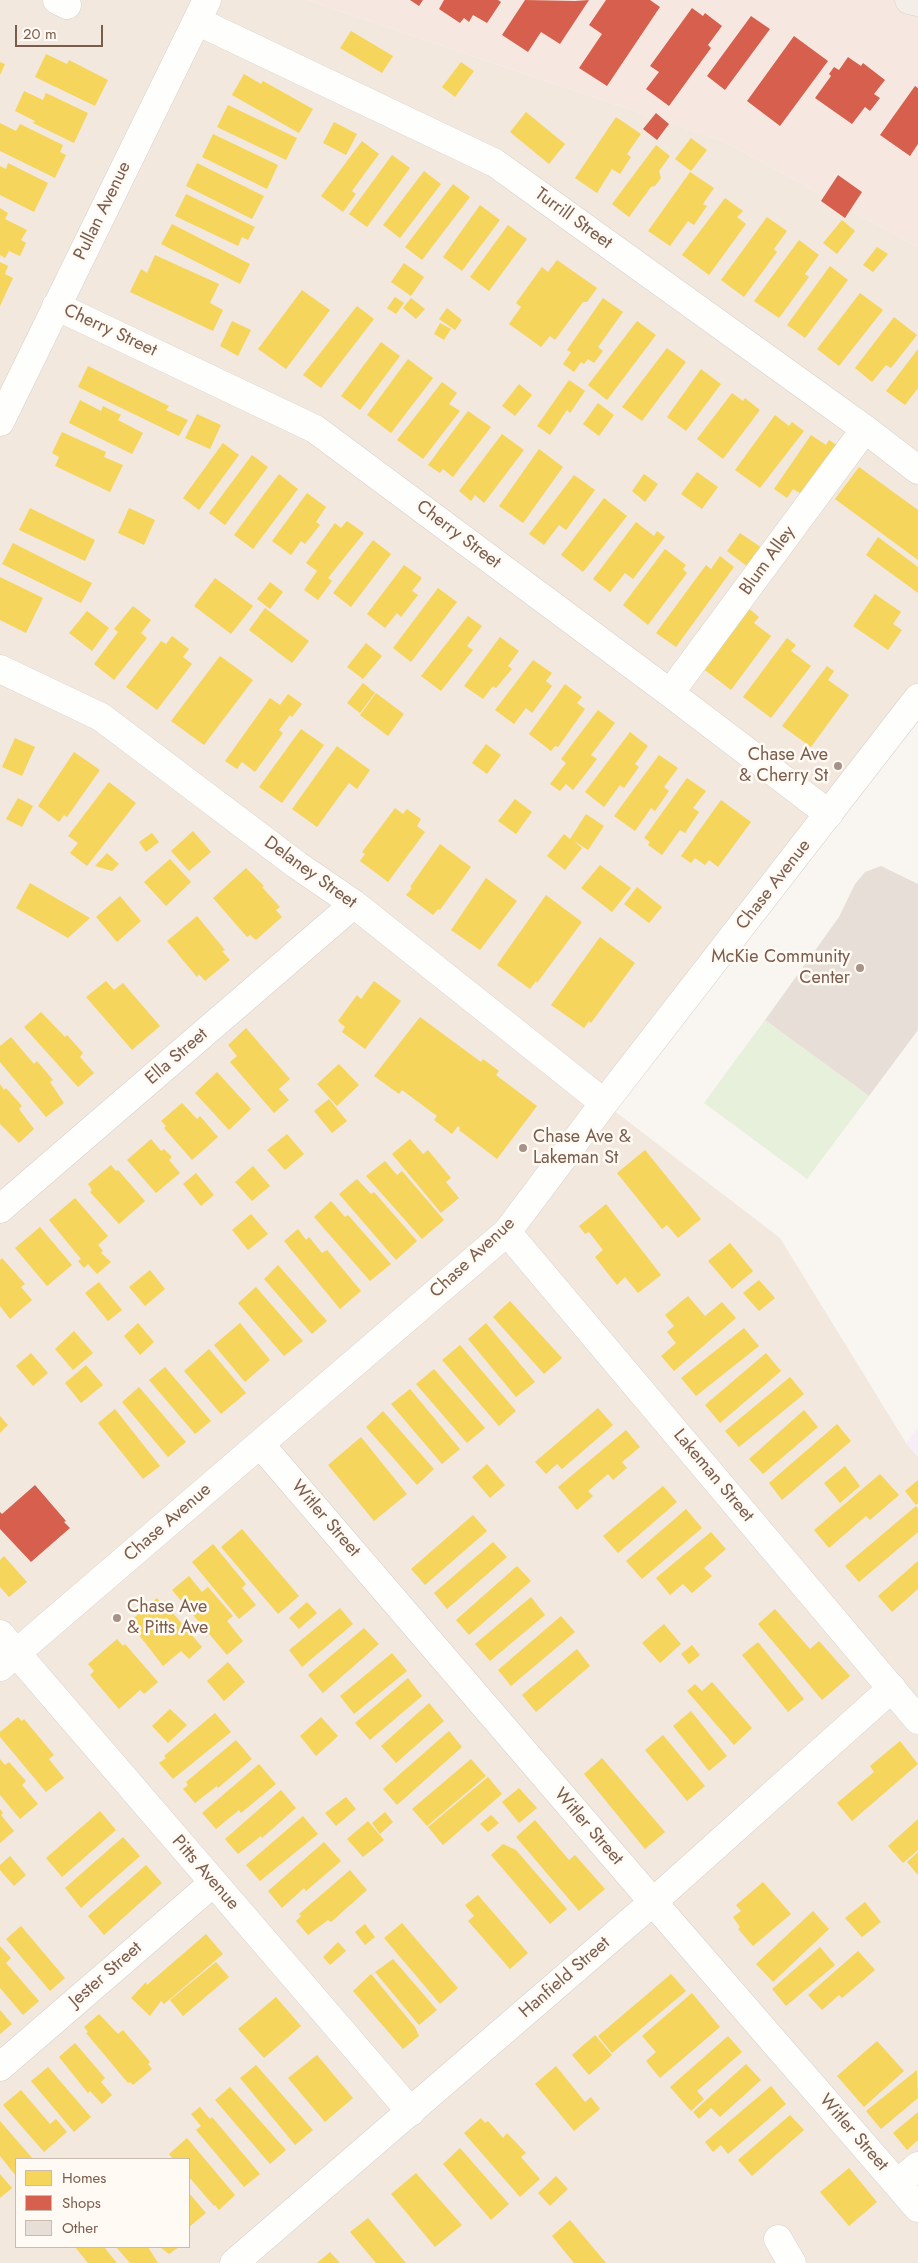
<!DOCTYPE html>
<style>
body{margin:0}
#map{position:relative;width:918px;height:2263px;overflow:hidden;background:#f9f5f0;font-family:Jost,sans-serif}
canvas{display:block}
.legend{position:absolute;left:15px;top:2158px;width:175px;height:90px;box-sizing:border-box;background:#fffaf3;border:1px solid #cabbb1;margin:0;padding:6px 9px;list-style:none;font-size:15px;color:#7a5c4d}
.legend li{display:flex;align-items:center;gap:10px;height:25px}
.legend b{width:25px;border:1px solid #cabbb1}
.scale{position:absolute;left:15px;top:25px;width:88px;height:22px;box-sizing:border-box;border:2px solid #7a5c4d;border-top:0;padding-left:6px;font-size:15px;line-height:18px;white-space:nowrap;color:#7a5c4d;-webkit-text-stroke:4px #fffaf3;paint-order:stroke}
</style>
<div id="map">
<canvas width="918" height="2263"></canvas>
<ul class="legend">
<li><b style="height:14px;background:#f6d55c"></b>Homes</li>
<li><b style="height:14px;background:#d6604d"></b>Shops</li>
<li><b style="height:14px;background:#e6ded7"></b>Other</li>
</ul>
<div class="scale">20 m</div>
</div>
<script>
const c = document.querySelector('canvas').getContext('2d');
c.lineJoin = 'round';
function fillPath(path, color) { c.fillStyle = color; c.fill(path, 'evenodd'); }
function strokePath(path, color, width, dash) { c.strokeStyle = color; c.lineWidth = width; c.lineCap = dash ? 'butt' : 'round'; c.setLineDash(dash || []); c.stroke(path); }
function write(font, color, halo, rows, align = 'center') {
  c.font = font + ' Jost,sans-serif'; c.lineWidth = 5; c.setLineDash([]); c.textBaseline = 'middle'; c.strokeStyle = halo; c.fillStyle = color; for (const [text, x, y, turn = 0] of rows) {
    c.save(); c.translate(x, y); c.rotate((+turn || 0) * Math.PI / 180); c.textAlign = isNaN(turn) ? turn : align; if (halo) c.strokeText(text, 0, 0); c.fillText(text, 0, 0); c.restore();
  }
}
fillPath(new Path2D(`
 M0,0H307L723,141L918,247V722L902,720L604,1103L780,1238L906,1443L918,1457V2263H0ZM16,2159H189V2247H16Z`), '#f2e8de');
fillPath(new Path2D(`
 M307,0H918V247L723,141Z`), '#f6e8e1');
fillPath(new Path2D(`
 M918,1427V1457L906,1443Z`), '#f6eef6');
fillPath(new Path2D(`
 M765,1020L869,1096L807,1179L704,1103Z`), '#e7f0db');
fillPath(new Path2D(`
 M351,31L393,56L382,73L340,48Z
 M46,54L67,64L69,60L108,80L95,106L35,77Z
 M0,62L5,64L0,75Z
 M461,62L474,71L455,97L442,87Z
 M244,74L261,84L263,81L313,109L299,133L232,95Z
 M24,91L43,100L46,93L88,113L74,143L33,123L35,121L15,111Z
 M228,105L297,138L286,160L217,127Z
 M526,112L565,144L549,164L510,132Z
 M616,117L641,134L627,154L631,157L620,174L612,169L597,193L575,178Z
 M334,122L357,134L346,155L323,143Z
 M0,123L16,131L20,124L63,145L60,152L66,155L55,178L0,151Z
 M213,134L278,165L267,189L202,157Z
 M691,138L707,150L691,171L675,159Z
 M362,141L379,154L352,191L356,194L343,212L321,196Z
 M656,145L670,156L659,171L661,178L655,186L651,187L629,217L612,204Z
 M392,155L410,168L367,227L349,214Z
 M8,163L48,183L34,212L0,195V166L6,169Z
 M197,163L264,196L252,219L186,186Z
 M424,171L441,184L400,238L383,225Z
 M690,172L714,188L703,204L707,206L694,225L688,221L670,246L648,231Z
 M453,184L470,197L422,260L405,247Z
 M186,194L255,227L248,240L242,237L238,246L175,216Z
 M725,198L743,211L737,217L746,224L709,275L682,255Z
 M480,205L500,220L462,271L443,257Z
 M0,208L8,213L5,219L27,230L21,240L26,243L20,256L9,251L5,258L0,255Z
 M767,217L787,231L774,249L777,252L744,297L721,280Z
 M842,220L855,231L837,254L823,243Z
 M172,224L250,264L240,284L161,244Z
 M508,225L527,239L489,291L470,277Z
 M799,240L819,255L805,274L809,277L779,318L754,301Z
 M877,247L888,254L873,272L863,265Z
 M155,255L219,284L210,303L223,310L213,331L130,292L141,269L147,273Z
 M557,260L597,288L587,302H583L555,340L550,336L541,347L509,324L521,307L516,303L542,267L548,272Z
 M0,262L8,266L5,274L13,278L0,306Z
 M404,263L424,277L411,296L391,282Z
 M830,266L848,280L805,338L787,325Z
 M302,290L330,310L286,369L258,349Z
 M860,293L883,310L839,366L817,349Z
 M395,297L404,303L396,314L387,308Z
 M411,298L425,309L416,319L403,308Z
 M603,298L623,312L598,347L603,351L594,363L588,359L584,364L581,362L574,372L563,364L571,352L567,350Z
 M357,306L374,319L321,388L303,375Z
 M447,308L462,320L455,330L439,319Z
 M894,317L917,335L891,368L886,365L872,382L855,368Z
 M232,321L251,330L238,356L220,346Z
 M637,321L656,335L607,400L588,385Z
 M440,323L451,329L444,340L434,334Z
 M381,342L400,356L360,410L341,396Z
 M667,348L686,362L642,421L622,407Z
 M918,349V388L905,405L886,391Z
 M408,359L433,378L391,433L367,415Z
 M88,366L169,406L166,410L188,420L179,436L78,387Z
 M701,369L721,384L686,431L667,417Z
 M569,380L585,391L570,413L567,410L550,435L537,426Z
 M442,382L457,393L449,404L460,411L423,459L397,440Z
 M519,384L532,395L515,416L502,406Z
 M732,393L743,401L745,398L760,410L723,459L697,439Z
 M80,400L101,411L103,406L121,415L118,420L143,433L132,454L69,423Z
 M598,403L614,415L599,436L583,424Z
 M468,411L491,427L453,477L443,469L440,473L428,465Z
 M197,414L221,425L210,449L185,438Z
 M775,415L789,426L792,422L804,431L760,488L735,470Z
 M62,432L106,452L104,457L123,465L110,492L55,466L59,457L52,453Z
 M502,434L524,450L484,503L475,495L471,501L459,491Z
 M811,435L826,445L829,440L838,446L803,495L793,489L787,498L774,489Z
 M223,443L239,455L199,510L183,498Z
 M539,449L563,467L523,523L499,506Z
 M252,455L268,467L225,525L209,513Z
 M859,467L918,510V560L835,499Z
 M697,472L718,487L702,509L681,494Z
 M279,474L298,489L253,549L234,535Z
 M644,474L658,484L645,502L632,491Z
 M574,475L595,490L566,530L559,525L544,545L529,534Z
 M307,493L326,507L316,522L320,525L305,544L301,541L291,555L272,541Z
 M604,498L627,516L583,572L561,555Z
 M30,508L95,540L85,561L19,530Z
 M129,508L155,520L144,545L118,533Z
 M347,521L364,533L328,578L332,581L318,600L304,590L317,571L306,563L335,523L341,528Z
 M636,522L654,536L657,531L665,537L633,579L625,573L610,592L593,579Z
 M740,533L762,548L748,567L727,551Z
 M878,537L918,567V593L866,555Z
 M373,540L391,554L351,607L333,593Z
 M13,543L92,583L81,603L2,564Z
 M665,549L686,565L683,569L687,573L648,625L623,605Z
 M720,556L734,567L676,647L656,633L706,565L711,569Z
 M404,565L422,578L412,591L418,595L401,617L397,613L385,628L367,614Z
 M0,577L43,598L26,633L0,620Z
 M215,578L253,606L231,634L194,606Z
 M270,582L283,592L270,609L257,599Z
 M438,588L457,602L411,662L393,648Z
 M875,594L901,612L893,624L902,630L888,650L853,626Z
 M133,606L151,620L141,633L147,638L114,680L94,664L118,632L114,629Z
 M746,606L759,617L754,623L771,636L731,690L701,667Z
 M265,608L309,641L292,663L249,630Z
 M87,611L109,628L92,651L69,633Z
 M468,616L482,626L467,646L473,650L441,691L421,676Z
 M172,636L189,649L183,657L192,664L157,710L126,687L161,641L166,644Z
 M500,637L519,651L508,666L512,669L496,688L493,686L483,699L464,686Z
 M787,638L796,645L791,651L811,666L771,718L743,697Z
 M366,643L382,656L363,679L347,667Z
 M220,656L253,680L204,745L171,721Z
 M533,660L552,673L546,681L552,686L532,713L526,708L514,724L495,710Z
 M827,666L834,671L828,680L849,695L811,747L782,726Z
 M363,683L375,693L360,713L347,703Z
 M565,684L582,697L577,703L585,709L558,747L555,746L551,751L529,734Z
 M376,693L404,714L388,736L360,715Z
 M288,694L302,704L292,717L290,715L279,730L283,733L255,772L242,762L237,769L225,761L270,698L280,705Z
 M598,710L615,723L591,755L597,759L573,790L566,784L560,791L550,784L566,763L561,759Z
 M301,729L324,745L282,803L259,787Z
 M630,732L648,746L635,764L639,767L624,788L620,785L604,807L585,792Z
 M15,738L35,747L22,776L2,767Z
 M486,744L501,755L487,774L472,763Z
 M337,746L370,770L357,789L349,783L317,827L292,809Z
 M74,752L100,770L67,817L64,815L59,822L38,806Z
 M659,755L678,768L664,787L669,791L655,811L651,808L635,831L614,816Z
 M687,778L706,791L693,808L699,812L685,833L680,830L662,855L648,845L650,842L644,838Z
 M109,782L136,803L87,866L70,853L78,843L68,836Z
 M18,798L33,806L22,827L6,819Z
 M515,799L532,812L516,834L498,821Z
 M721,800L751,822L718,867L709,860L705,865L695,858L691,863L681,856Z
 M395,808L403,814L407,809L421,819L417,826L425,832L388,882L360,861L365,854L362,852Z
 M586,814L604,826L588,850L574,841L582,848L565,870L547,856L564,834L570,839Z
 M193,831L211,852L189,871L171,851Z
 M152,833L159,842L146,852L139,842Z
 M440,844L471,867L440,910L438,909L433,915L406,895L412,888L410,887Z
 M107,853L119,864L112,871L95,866Z
 M170,859L191,882L166,906L144,882Z
 M600,865L631,888L612,912L581,888Z
 M246,868L264,886L262,887L280,907L276,910L282,917L256,940L250,935L247,937L213,898Z
 M486,878L517,901L480,950L451,930Z
 M30,883L90,918L68,938L16,908Z
 M637,887L662,907L649,923L624,904Z
 M546,895L582,922L537,983L536,981L530,989L497,965Z
 M120,896L141,921L117,942L96,917Z
 M197,916L225,950L222,951L230,960L205,981L199,974L197,977L167,941Z
 M600,937L635,963L591,1023L589,1021L584,1028L551,1005Z
 M106,981L114,990L123,983L160,1026L132,1050L86,997Z
 M374,981L401,1001L365,1049L342,1032L345,1027L338,1021L357,995L361,999Z
 M41,1012L65,1037L67,1035L83,1053L80,1057L94,1073L78,1087L24,1027Z
 M420,1017L481,1062L483,1059L499,1071L496,1075L537,1106L497,1159L459,1130L460,1128L458,1126L452,1134L434,1120L437,1116L402,1090L399,1094L374,1076Z
 M246,1028L290,1079L279,1089L289,1100L274,1113L230,1062L237,1056L228,1045Z
 M11,1037L34,1064L37,1061L53,1080L50,1082L64,1103L46,1117L0,1062V1046Z
 M339,1064L359,1085L337,1106L317,1084Z
 M217,1072L251,1109L229,1130L195,1093Z
 M0,1084L4,1090L6,1088L22,1106L19,1109L34,1129L19,1143L0,1124Z
 M329,1099L347,1121L332,1133L314,1111Z
 M182,1103L197,1119L200,1116L218,1137L192,1160L164,1128L166,1126L161,1121Z
 M287,1134L304,1154L285,1170L267,1150Z
 M151,1139L161,1151L164,1149L172,1157L169,1160L180,1173L156,1193L127,1160Z
 M410,1139L423,1154L428,1150L451,1178L446,1182L459,1198L441,1213L392,1154Z
 M645,1150L701,1219L678,1238L667,1225L662,1229L617,1173Z
 M385,1161L397,1175L402,1171L444,1220L422,1239L366,1176Z
 M111,1165L116,1171L118,1170L145,1201L119,1224L90,1192L92,1190L88,1184Z
 M253,1166L270,1186L252,1201L235,1182Z
 M196,1173L214,1195L201,1206L183,1184Z
 M357,1179L371,1194L374,1192L417,1241L396,1260L339,1194Z
 M75,1198L108,1236L98,1245L103,1251L101,1253L111,1262L97,1274L88,1264L84,1268L78,1261L81,1259L49,1220Z
 M331,1201L345,1217L348,1215L391,1264L370,1281L314,1217Z
 M606,1204L661,1275L638,1293L625,1277L617,1285L595,1257L603,1250L589,1232L585,1234L579,1226Z
 M251,1214L268,1234L248,1250L232,1230Z
 M40,1227L72,1265L47,1286L15,1248Z
 M298,1229L306,1240L309,1237L322,1253L327,1250L361,1291L340,1309L284,1241Z
 M730,1243L753,1271L732,1289L708,1261Z
 M2,1258L25,1284L21,1287L32,1300L10,1319L0,1306V1260Z
 M278,1265L327,1321L312,1334L264,1279Z
 M150,1270L165,1289L145,1306L129,1287Z
 M759,1280L775,1298L759,1311L743,1293Z
 M99,1282L122,1310L108,1321L85,1293Z
 M256,1287L303,1341L284,1356L238,1303Z
 M688,1296L705,1316L722,1302L736,1318L674,1371L661,1356L676,1343L667,1332L674,1326L665,1315Z
 M510,1301L562,1358L544,1374L493,1317Z
 M138,1323L154,1342L140,1355L124,1336Z
 M240,1323L270,1360L245,1382L214,1345Z
 M486,1323L535,1382L516,1397L468,1339Z
 M744,1328L759,1346L696,1396L681,1378Z
 M74,1331L93,1353L73,1370L55,1349Z
 M460,1345L516,1411L499,1426L442,1360Z
 M209,1349L246,1393L221,1414L184,1371Z
 M31,1353L48,1373L33,1386L16,1366Z
 M766,1353L781,1371L720,1423L705,1405Z
 M86,1365L103,1385L81,1403L65,1383Z
 M165,1367L211,1421L195,1434L149,1380Z
 M434,1369L485,1428L467,1443L416,1384Z
 M790,1377L804,1394L739,1447L725,1431Z
 M139,1387L186,1442L168,1457L122,1402Z
 M410,1389L460,1449L442,1464L391,1404Z
 M598,1408L613,1425L562,1469L557,1464L546,1474L535,1462Z
 M115,1409L160,1466L143,1479L98,1423Z
 M804,1410L818,1427L763,1474L749,1459Z
 M383,1411L434,1469L417,1485L366,1427Z
 M0,1416L8,1425L0,1433Z
 M837,1424L851,1441L782,1500L769,1483Z
 M626,1430L640,1447L622,1462L627,1468L613,1480L608,1474L588,1491L593,1496L577,1510L558,1487Z
 M361,1437L407,1494L374,1521L328,1465Z
 M487,1464L505,1485L490,1498L472,1477Z
 M845,1466L860,1486L840,1503L824,1483Z
 M880,1474L899,1495L870,1520L866,1516L829,1548L814,1530Z
 M918,1480V1503L916,1505L905,1491Z
 M663,1486L677,1502L618,1553L603,1536Z
 M916,1506L918,1509V1532L859,1582L845,1566Z
 M686,1509L702,1528L642,1579L626,1561Z
 M473,1515L487,1531L425,1585L411,1569Z
 M242,1529L299,1596L278,1614L221,1547Z
 M711,1532L726,1549L704,1568L712,1576L692,1593L683,1584L670,1595L656,1578Z
 M493,1542L507,1557L447,1609L434,1593Z
 M213,1544L246,1584L242,1588L256,1605L239,1619L192,1562Z
 M4,1556L27,1582L9,1597L0,1587V1560Z
 M918,1561V1589L892,1612L878,1596Z
 M517,1566L531,1581L469,1635L456,1620Z
 M189,1576L202,1592L208,1587L233,1616L227,1621L243,1641L227,1655L172,1590Z
 M531,1597L545,1615L490,1661L475,1644Z
 M157,1598L164,1607L166,1605L202,1647L189,1659L181,1651L163,1666L129,1622Z
 M307,1602L317,1613L299,1629L289,1618Z
 M340,1608L353,1624L302,1667L289,1650Z
 M775,1609L810,1649L819,1641L850,1676L822,1700L758,1624Z
 M561,1616L575,1632L511,1686L498,1670Z
 M664,1624L681,1644L660,1663L642,1643Z
 M364,1628L379,1644L323,1693L308,1675Z
 M117,1639L123,1646L125,1644L158,1682L144,1694L140,1690L119,1709L90,1675L94,1671L88,1664Z
 M758,1642L804,1699L788,1712L742,1655Z
 M692,1645L700,1655L689,1664L681,1654Z
 M577,1649L590,1666L536,1712L522,1695Z
 M392,1653L407,1671L354,1714L340,1696Z
 M228,1662L245,1682L224,1701L207,1681Z
 M408,1678L422,1696L370,1740L355,1723Z
 M712,1682L752,1728L734,1745L687,1691L695,1684L702,1691Z
 M429,1703L444,1721L396,1763L381,1746Z
 M170,1709L187,1725L168,1743L152,1726Z
 M691,1711L727,1756L709,1771L673,1726Z
 M215,1713L231,1732L173,1779L159,1763L166,1758L164,1756Z
 M18,1717L22,1721L24,1719L54,1755L49,1759L64,1778L46,1792L0,1737V1732Z
 M321,1717L338,1736L316,1756L300,1736Z
 M449,1731L462,1747L397,1805L383,1789Z
 M663,1735L705,1786L687,1801L645,1750Z
 M236,1740L252,1759L218,1788L217,1786L195,1803L183,1789L188,1785L186,1782Z
 M900,1741L918,1764L852,1821L837,1803L874,1772L870,1766Z
 M602,1758L665,1832L645,1849L584,1774Z
 M0,1759L5,1765L9,1762L26,1781L22,1785L38,1804L20,1819L0,1795Z
 M471,1759L486,1776L427,1826L412,1809Z
 M259,1764L276,1784L241,1813L239,1810L216,1829L202,1813Z
 M488,1777L502,1794L443,1845L428,1827Z
 M519,1788L537,1808L519,1823L502,1802Z
 M281,1790L296,1808L262,1838L261,1836L238,1854L225,1839Z
 M346,1797L356,1809L336,1826L325,1813Z
 M0,1809L3,1813L1,1815L14,1831L0,1843Z
 M100,1811L116,1830L62,1877L46,1858Z
 M385,1812L393,1822L380,1834L372,1823Z
 M491,1815L499,1823L488,1832L480,1824Z
 M303,1816L318,1834L260,1881L246,1865Z
 M918,1819V1850L903,1863L888,1846Z
 M535,1820L569,1860L575,1855L605,1889L579,1911L516,1837Z
 M368,1821L384,1840L363,1857L347,1839Z
 M123,1837L140,1856L81,1908L65,1888Z
 M324,1842L341,1861L306,1891L304,1888L282,1908L268,1891Z
 M503,1844L516,1850L567,1909L550,1924L491,1855Z
 M918,1852V1875L907,1862Z
 M10,1856L26,1875L14,1886L0,1870V1865Z
 M146,1865L162,1883L104,1935L88,1916Z
 M350,1870L367,1890L331,1922L328,1920L308,1935L296,1921L301,1916L299,1914Z
 M763,1882L791,1914L753,1946L738,1929L740,1927L733,1917L741,1911L736,1905Z
 M478,1895L528,1953L510,1969L468,1921L474,1916L465,1905Z
 M865,1902L881,1922L862,1937L845,1918Z
 M813,1911L829,1929L773,1982L756,1964Z
 M402,1923L458,1988L440,2004L384,1938Z
 M365,1924L375,1937L365,1945L355,1932Z
 M21,1926L65,1978L50,1991L6,1939Z
 M206,1934L223,1954L164,2004L161,2001L150,2016L131,1998L146,1982L147,1985Z
 M338,1942L346,1951L330,1965L323,1957Z
 M0,1946L11,1958L6,1963L39,2001L23,2015L0,1988Z
 M820,1947L835,1965L786,2006L772,1989Z
 M858,1951L875,1970L842,1998L839,1995L822,2010L808,1995Z
 M393,1959L437,2010L419,2025L375,1972Z
 M216,1962L229,1977L183,2016L170,2000Z
 M371,1974L415,2027L419,2036L403,2049L353,1991Z
 M671,1974L686,1991L612,2053L598,2036Z
 M692,1993L720,2027L660,2078L646,2061L656,2052L642,2036Z
 M276,1997L301,2026L264,2058L238,2029Z
 M0,2010L12,2024L0,2034Z
 M99,2014L118,2034L123,2030L150,2062L148,2064L152,2069L133,2085L130,2082L128,2083L86,2033L88,2032L84,2027Z
 M595,2035L612,2055L589,2075L572,2055Z
 M728,2036L742,2052L697,2091L704,2099L691,2111L670,2087Z
 M877,2041L904,2071L864,2107L837,2076Z
 M75,2043L105,2078L101,2082L112,2095L102,2104L90,2091L88,2093L59,2057Z
 M317,2055L353,2098L325,2122L288,2078Z
 M746,2064L761,2080L720,2117L711,2108L699,2119L693,2112Z
 M256,2065L313,2130L295,2145L240,2078Z
 M556,2066L585,2102L591,2097L600,2109L574,2131L535,2084Z
 M48,2067L91,2117L74,2132L31,2081Z
 M917,2070L918,2098L881,2129L866,2111Z
 M771,2086L786,2104L728,2154L721,2145L713,2152L705,2142Z
 M230,2087L286,2150L270,2164L215,2100Z
 M21,2090L50,2124L56,2119L67,2132L44,2152L3,2105Z
 M200,2107L210,2119L212,2117L260,2174L244,2187L196,2130L201,2126L191,2114Z
 M918,2112V2140L907,2150L893,2133Z
 M790,2115L804,2130L752,2176L738,2160Z
 M481,2118L485,2123L488,2121L503,2138L507,2133L526,2153L521,2157L540,2179L520,2197L464,2133Z
 M0,2121L33,2159H16V2176L0,2156Z
 M187,2138L235,2195L219,2210L215,2205L214,2206L189,2177V2159H173L169,2154Z
 M460,2148L509,2204L491,2220L443,2164Z
 M849,2168L877,2202L849,2226L820,2192Z
 M416,2173L462,2225L435,2247L391,2194Z
 M0,2174L12,2188L0,2198Z
 M556,2176L568,2189L550,2206L538,2193Z
 M189,2193L206,2213L189,2227Z
 M368,2218L406,2263H376L350,2232Z
 M570,2220L606,2263H574L552,2236Z
 M75,2247H104L117,2263H88Z
 M116,2247H148L158,2263H130Z
 M160,2247H179L169,2254Z
 M330,2252L340,2263H317Z`), '#f6d55c');
fillPath(new Path2D(`
 M410,0H423L419,6Z
 M444,0H498L501,2L487,23L473,15L469,22L464,18L460,23L439,9Z
 M525,0L575,1L589,0L560,44L541,32L528,52L502,35Z
 M606,0H650L660,7L607,86L579,68L602,34L589,25Z
 M692,8L703,16L705,13L722,26L708,45L711,48L669,106L646,89L659,72L650,66Z
 M751,16L770,29L725,90L707,76Z
 M794,36L828,61L780,126L747,101Z
 M848,57L861,66L863,63L885,80L874,94L880,98L870,111L865,107L852,124L815,98L831,76L829,74L834,67L839,70Z
 M915,86L918,88V144L910,156L880,135Z
 M656,113L669,124L657,140L643,129Z
 M838,175L862,192L845,218L821,201Z
 M35,1485L66,1521L64,1522L70,1528L31,1562L0,1529V1512L2,1514Z`), '#d6604d');
fillPath(new Path2D(`
 M881,866L918,884V1030L869,1096L765,1020L839,917L855,884L865,872Z`), '#e6ded7');
const minor = new Path2D(`
 M57,0L67,5
 M197,21L495,163L865,429L918,470
 M56,306L315,429L670,693L829,814
 M0,422L207,0
 M0,669L101,717L297,865L354,904L604,1103
 M670,693L865,429
 M0,1209L354,904
 M507,1232L918,1720
 M260,1444L653,1902L918,2208
 M0,1634L411,2112
 M0,1667L507,1232L604,1103L918,698
 M0,2067L213,1883
 M897,2184L918,2166
 M778,2239L792,2263
 M234,2263L653,1902L892,1688`);
const major = new Path2D(`
 M909,0L918,2`);
strokePath(minor, '#d7d1cb', 29);
strokePath(major, '#dad1cc', 29);
strokePath(minor, '#fefefd', 28);
strokePath(major, '#f3eee8', 28);
for (const [x, y, r, color] of [
 [838,766,5,"#a69286"],
 [860,968,5,"#a69286"],
 [523,1148,5,"#a69286"],
 [117,1618,5,"#a69286"]
]) { const dot = new Path2D(); dot.arc(x, y, r, 0, 2 * Math.PI); c.fillStyle = color; c.fill(dot); strokePath(dot, '#fffaf3', 2); }
write('18px', '#7a5c4d', '#fffaf3', [
 ["Pullan Avenue",103,211,-64],
 ["Turrill Street",573,219,36],
 ["Cherry Street",110,331,25],
 ["Cherry Street",458,535,37],
 ["Blum Alley",768,561,-54],
 ["Delaney Street",310,873,36],
 ["Chase Avenue",774,885,-52],
 ["Ella Street",177,1057,-41],
 ["Chase Avenue",473,1258,-43],
 ["Lakeman Street",713,1476,50],
 ["Witler Street",325,1519,49],
 ["Chase Avenue",168,1523,-41],
 ["Witler Street",588,1827,49],
 ["Pitts Avenue",205,1873,49],
 ["Jester Street",106,1975,-41],
 ["Hanfield Street",565,1978,-41],
 ["Witler Street",853,2133,49]
]);
write('18px', '#7a5c4d', '#fffaf3', [
 ["Chase Ave",828,756],
 ["& Cherry St",828,777],
 ["McKie Community",850,958],
 ["Center",850,979],
 ["Chase Ave &",533,1138,"left"],
 ["Lakeman St",533,1159,"left"],
 ["Chase Ave",127,1608,"left"],
 ["& Pitts Ave",127,1629,"left"]
], 'right');
</script>
